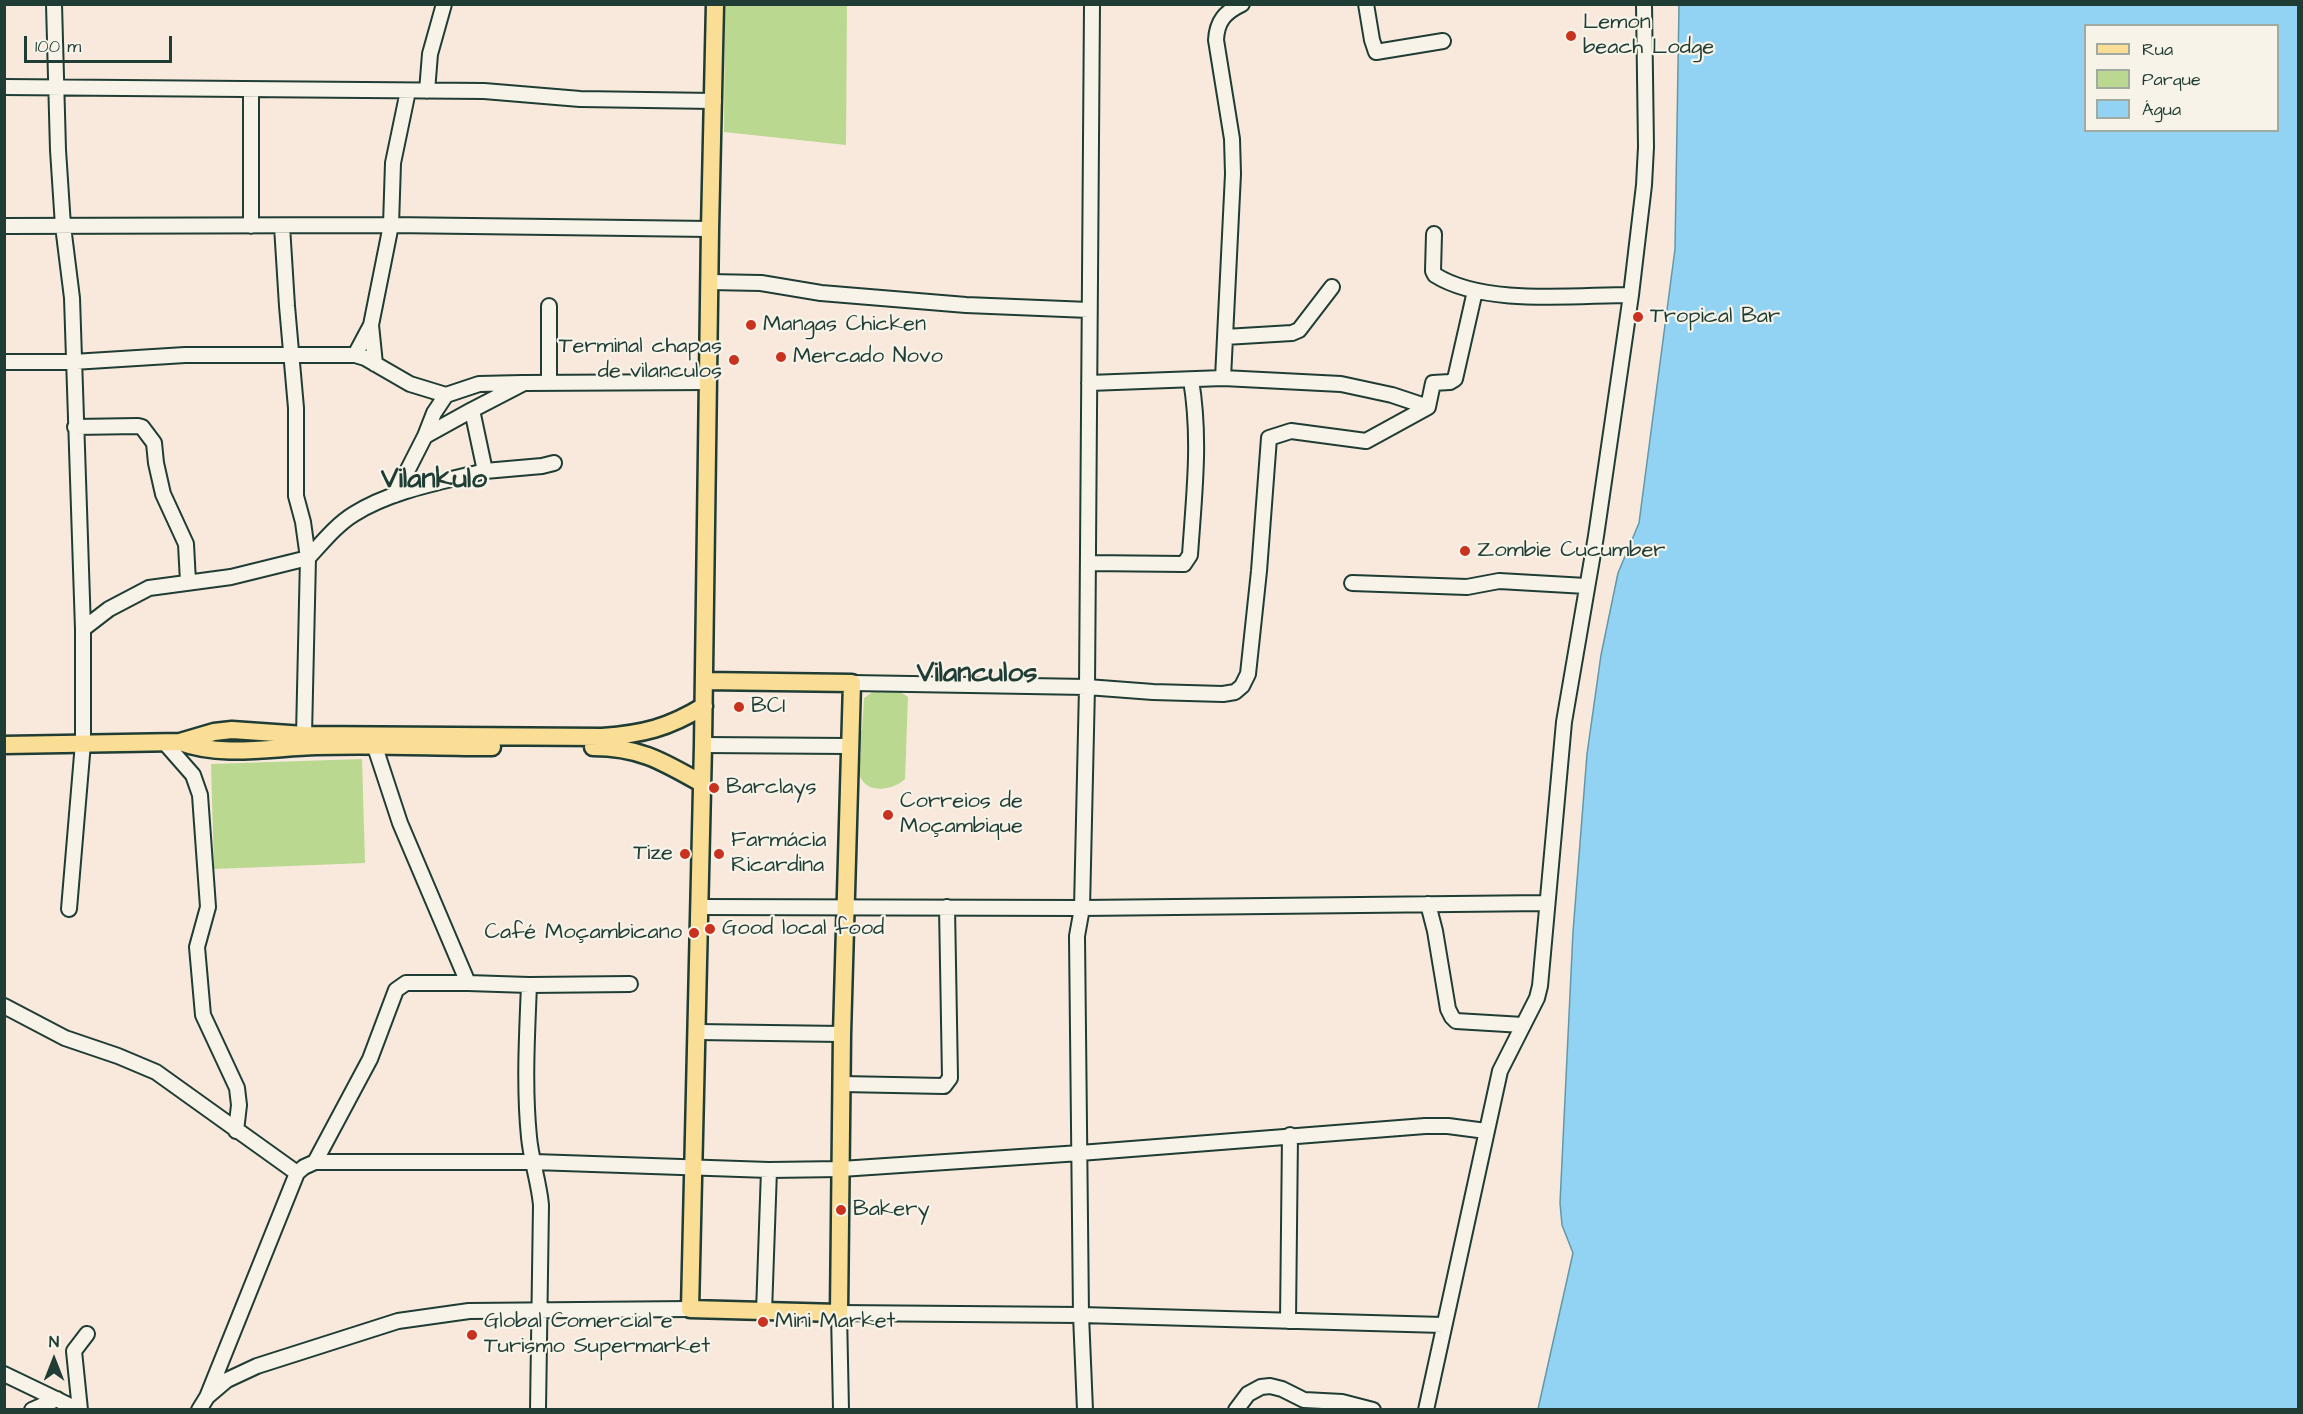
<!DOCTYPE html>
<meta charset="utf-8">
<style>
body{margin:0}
#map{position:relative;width:2303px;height:1414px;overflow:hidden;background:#f8e9dc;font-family:"Architects Daughter",sans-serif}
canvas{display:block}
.frame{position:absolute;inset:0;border:6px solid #1f3d34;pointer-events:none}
.legend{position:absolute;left:2084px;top:24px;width:195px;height:108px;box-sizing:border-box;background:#f7f3e8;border:2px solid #a1aaa0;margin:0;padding:8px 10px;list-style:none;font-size:18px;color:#1f3d34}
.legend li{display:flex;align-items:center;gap:12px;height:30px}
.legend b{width:30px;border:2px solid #a1aaa0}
.north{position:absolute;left:24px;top:1330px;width:60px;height:60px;-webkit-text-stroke:4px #f7f3e8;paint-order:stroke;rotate:0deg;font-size:16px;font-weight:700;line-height:24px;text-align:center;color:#1f3d34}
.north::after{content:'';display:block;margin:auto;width:21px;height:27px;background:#1f3d34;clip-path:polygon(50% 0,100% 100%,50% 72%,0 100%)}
.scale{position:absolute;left:24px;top:36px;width:148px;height:27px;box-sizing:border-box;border:3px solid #1f3d34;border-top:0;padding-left:8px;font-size:18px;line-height:21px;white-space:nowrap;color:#1f3d34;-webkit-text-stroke:4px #f7f3e8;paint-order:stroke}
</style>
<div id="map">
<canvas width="2303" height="1414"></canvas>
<div class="frame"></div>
<ul class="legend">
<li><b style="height:8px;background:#fbde96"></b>Rua</li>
<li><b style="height:16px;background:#bbd890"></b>Parque</li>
<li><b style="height:16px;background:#92d3f4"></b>Água</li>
</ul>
<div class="north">N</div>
<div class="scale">100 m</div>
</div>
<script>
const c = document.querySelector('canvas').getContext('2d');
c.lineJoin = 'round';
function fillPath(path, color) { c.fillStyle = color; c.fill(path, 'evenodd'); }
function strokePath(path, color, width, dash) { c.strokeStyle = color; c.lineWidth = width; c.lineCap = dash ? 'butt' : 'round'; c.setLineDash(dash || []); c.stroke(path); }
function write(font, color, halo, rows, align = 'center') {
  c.font = font + ' "Architects Daughter",sans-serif'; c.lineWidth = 4.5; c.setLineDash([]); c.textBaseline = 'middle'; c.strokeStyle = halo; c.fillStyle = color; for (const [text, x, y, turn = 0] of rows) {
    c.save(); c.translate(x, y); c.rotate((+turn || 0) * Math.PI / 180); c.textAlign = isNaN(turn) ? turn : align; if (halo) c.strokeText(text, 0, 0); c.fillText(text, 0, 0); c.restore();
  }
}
fillPath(new Path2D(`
 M725,5H847L846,145L724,132Z
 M877,689L899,691L908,697L905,779C894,790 867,795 860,776C857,769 860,759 861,752L857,748V733L862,731L864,698Z
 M362,759L365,863L214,869L211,764Z`), '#bbd890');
const water = new Path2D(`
 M1679,5H2298V1409H1538L1573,1253L1562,1225L1560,1203L1573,932L1587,754L1601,655L1618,573L1639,523L1675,249ZM2086,26H2278V130H2086Z`);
fillPath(water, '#92d3f4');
strokePath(water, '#6497a7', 1.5);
const minor = new Path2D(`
 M54,4L58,150L63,226L72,298L83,629V743L69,909
 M1366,4L1372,40L1376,52L1443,41
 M4,87L484,91L580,99L714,101
 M251,90V226
 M427,91L430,54L444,4
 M4,226L391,225L710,229
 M282,226L287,306L296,408V496L303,522L308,558C322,543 336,525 354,514C392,490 442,482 485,471L472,410L524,383L708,382
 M1434,234L1433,271L1435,275C1484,306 1574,295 1631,295
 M709,282L761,283L821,293L966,305L1089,310
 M549,306V382
 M1225,337L1292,333L1299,330L1332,287
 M355,355L371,325
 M4,362H73L185,355H355L365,358L410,384L446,395L479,384L522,383
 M375,364L371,325L391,225L393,163L408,91
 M1223,378L1233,174L1232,139L1216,40C1217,21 1225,12 1242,4
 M1089,383L1223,378L1341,384L1392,395L1428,407
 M75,427L138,426L142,427L154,443L156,463L163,494L186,544L188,582
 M425,436L434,413L446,395
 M485,471L542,466L554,463
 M395,495L425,436L472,410
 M1088,563L1184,564L1190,555C1194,495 1201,439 1191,380
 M1352,583L1467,587L1499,581L1586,586
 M83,629L109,609L149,588L231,577L308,558L304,735
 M852,683L1087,687L1153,692L1223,694L1235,692L1242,686L1248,674L1259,571L1269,438L1291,431L1366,441L1428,407L1433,383L1450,382L1455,379L1475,291
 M164,742L193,775L200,795L208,907L197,947L203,1015L237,1088L239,1105L236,1131
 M703,745L849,746
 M375,747L400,823L468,983L529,985L630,984
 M1428,904L1435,931L1448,1009L1452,1017L1456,1021L1523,1025
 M699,907L1082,908L1546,903
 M529,985C527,1035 524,1087 529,1137C531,1160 539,1182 541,1205L538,1410
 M4,1006L65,1038L118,1056L156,1072L297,1173
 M697,1032L842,1034
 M842,1084L944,1086L950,1078L947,907
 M315,1162L370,1059L396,990L406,983H468
 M764,1312L769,1170
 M1288,1321L1290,1135
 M4,1374L79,1410
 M207,1397L297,1173L304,1167L315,1162H534L769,1170L841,1169L1080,1153L1425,1126H1448L1486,1131
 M32,1410L57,1399
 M80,1410L74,1351L87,1334
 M199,1410L207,1397L227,1380L257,1366L398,1321L469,1311L690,1309
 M841,1410L839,1313L1081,1315L1443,1325
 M1085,1410L1081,1315L1077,936L1082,908L1087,687L1092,4
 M1236,1410L1248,1394L1261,1387L1270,1386L1282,1389L1304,1400L1342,1402L1373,1410
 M1426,1410L1500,1071L1537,998L1540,986L1564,722L1596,536L1631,295L1644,185L1646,147L1644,4`);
const major = new Path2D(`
 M704,681L852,683L842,1034L839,1313L690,1309L703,745L710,229L715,4
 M180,742C223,758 273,747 317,746C375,744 434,747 492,747
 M4,745L180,742L214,732L232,730L304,735L602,737C643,734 668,728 704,706
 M593,747C639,747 662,761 701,783`);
strokePath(minor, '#1f3d34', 18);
strokePath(major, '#1f3d34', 21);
strokePath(minor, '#f7f3e8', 14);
strokePath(major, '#fbde96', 16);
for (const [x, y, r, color] of [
 [1571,36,6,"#c8321e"],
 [1638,317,6,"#c8321e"],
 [751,325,6,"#c8321e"],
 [781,357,6,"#c8321e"],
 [734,360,6,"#c8321e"],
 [1465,551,6,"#c8321e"],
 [739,707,6,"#c8321e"],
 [714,788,6,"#c8321e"],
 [888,815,6,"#c8321e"],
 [685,854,6,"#c8321e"],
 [719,854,6,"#c8321e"],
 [710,929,6,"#c8321e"],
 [694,933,6,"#c8321e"],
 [841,1210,6,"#c8321e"],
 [763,1322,6,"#c8321e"],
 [472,1335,6,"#c8321e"]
]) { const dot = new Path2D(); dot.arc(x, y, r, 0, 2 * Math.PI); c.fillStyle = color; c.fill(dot); strokePath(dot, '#f7f3e8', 2); }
write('22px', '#1f3d34', '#f7f3e8', [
 ["Lemon",1583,23],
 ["beach Lodge",1583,48],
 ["Tropical Bar",1650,317],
 ["Mangas Chicken",763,325],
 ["Terminal chapas",722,347,"right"],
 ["de vilanculos",722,372,"right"],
 ["Mercado Novo",793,357],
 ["Zombie Cucumber",1477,551],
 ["BCI",751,707],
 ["Barclays",726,788],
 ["Correios de",900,802],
 ["Moçambique",900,827],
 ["Farmácia",731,841],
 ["Ricardina",731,866],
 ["Tize",673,854,"right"],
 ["Good local food",722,929],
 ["Café Moçambicano",682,933,"right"],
 ["Bakery",853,1210],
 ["Global Comercial e",484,1322],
 ["Turismo Supermarket",484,1347],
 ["Mini Market",775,1322]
], 'left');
write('bold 28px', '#1f3d34', '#f7f3e8', [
 ["Vilankulo",434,481],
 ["Vilanculos",977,675]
]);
</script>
